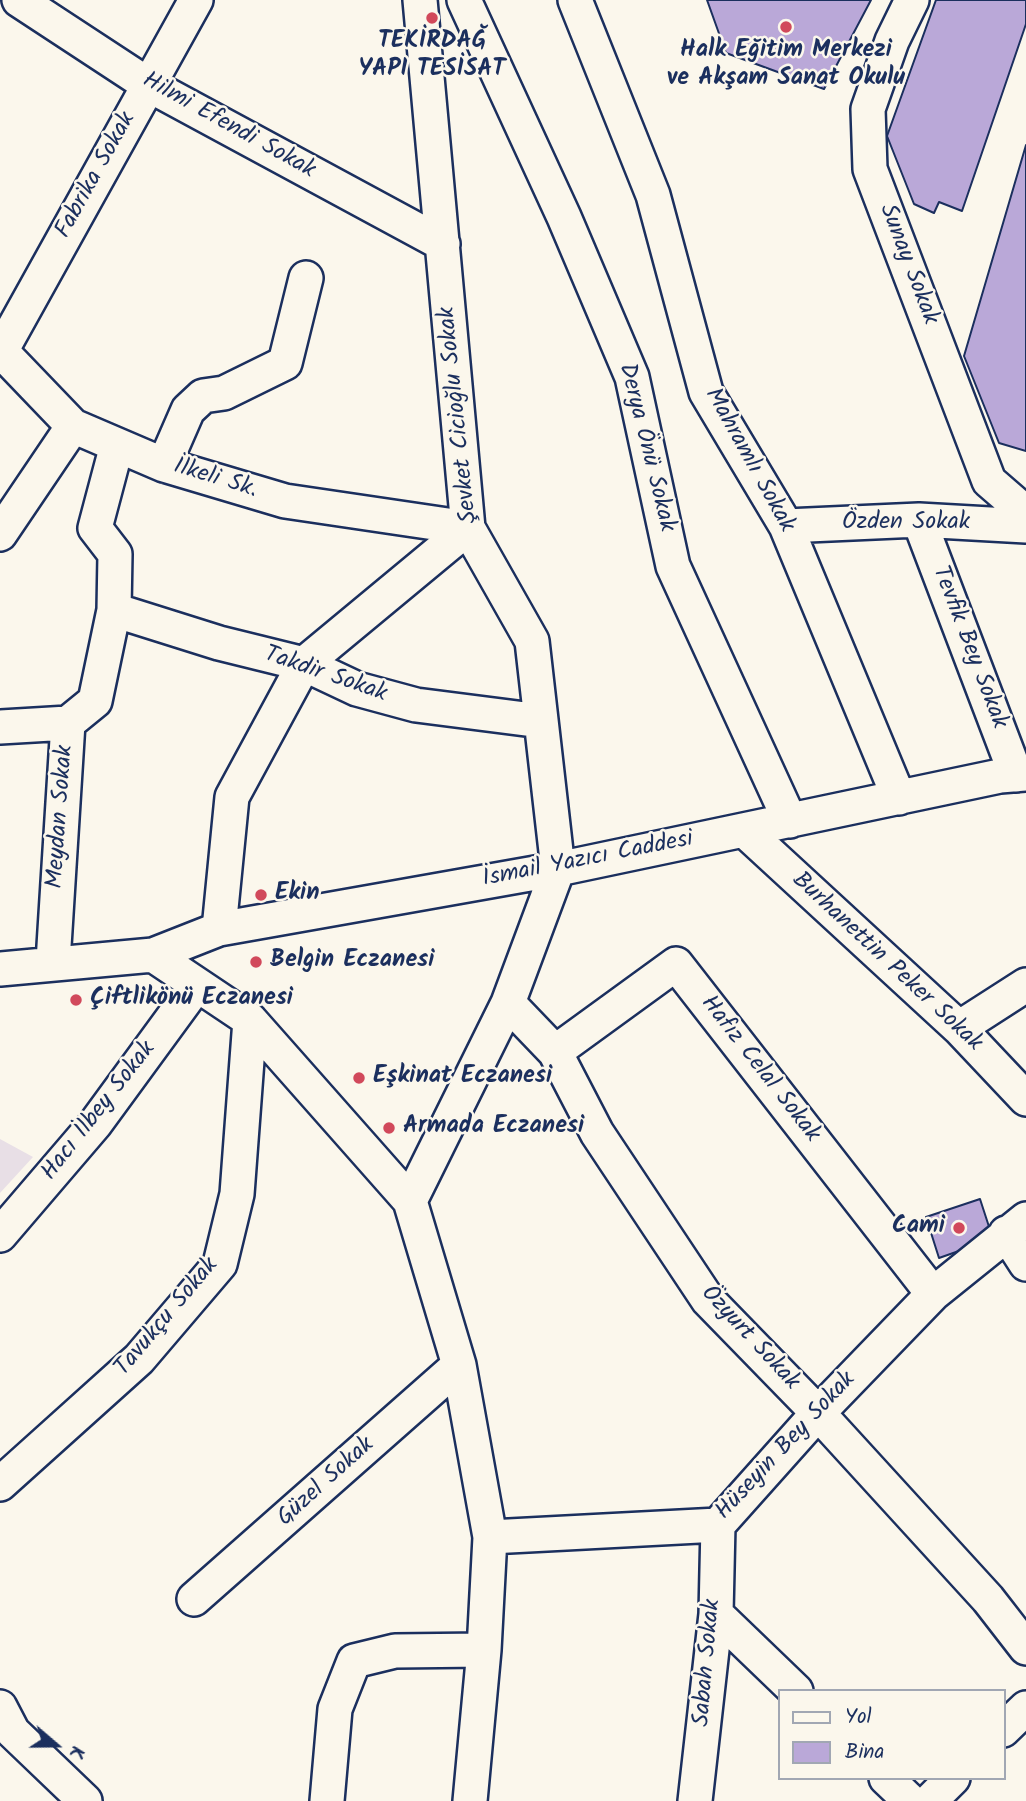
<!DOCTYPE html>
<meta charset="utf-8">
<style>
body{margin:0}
#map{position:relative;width:1026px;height:1801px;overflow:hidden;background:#fbf7ec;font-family:Kalam,sans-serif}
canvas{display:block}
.legend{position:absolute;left:778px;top:1689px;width:228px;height:91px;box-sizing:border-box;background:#fbf7ec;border:2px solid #a1a7b3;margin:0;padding:9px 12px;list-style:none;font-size:21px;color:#1b2f5e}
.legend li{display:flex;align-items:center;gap:14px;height:35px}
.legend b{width:35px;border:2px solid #a1a7b3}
.north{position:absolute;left:21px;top:1710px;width:70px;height:70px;-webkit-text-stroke:5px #fbf7ec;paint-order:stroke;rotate:110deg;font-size:19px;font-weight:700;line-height:28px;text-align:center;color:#1b2f5e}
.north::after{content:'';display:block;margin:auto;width:24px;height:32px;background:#1b2f5e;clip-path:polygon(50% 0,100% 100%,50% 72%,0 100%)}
</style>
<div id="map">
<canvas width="1026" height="1801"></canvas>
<ul class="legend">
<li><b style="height:9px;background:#fbf7ec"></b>Yol</li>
<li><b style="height:19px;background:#baa8d8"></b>Bina</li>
</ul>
<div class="north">K</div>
</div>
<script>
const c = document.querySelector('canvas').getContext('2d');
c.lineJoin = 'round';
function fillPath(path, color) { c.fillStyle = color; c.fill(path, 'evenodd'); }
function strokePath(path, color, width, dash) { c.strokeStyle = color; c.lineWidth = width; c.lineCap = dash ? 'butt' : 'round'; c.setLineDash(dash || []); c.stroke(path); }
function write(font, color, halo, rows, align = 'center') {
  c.font = font + ' Kalam,sans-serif'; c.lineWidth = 5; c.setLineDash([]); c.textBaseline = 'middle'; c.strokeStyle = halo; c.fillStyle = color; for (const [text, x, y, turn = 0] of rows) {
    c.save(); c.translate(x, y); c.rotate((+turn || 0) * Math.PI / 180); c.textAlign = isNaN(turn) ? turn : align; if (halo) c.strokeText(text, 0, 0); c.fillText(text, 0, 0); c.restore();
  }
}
fillPath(new Path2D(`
 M0,1139L33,1157L0,1193Z`), '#e8dfe6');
const building = new Path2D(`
 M707,0H871L824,89L726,53Z
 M936,0H1026V24L962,211L939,202L934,213L914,204L887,136Z
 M1026,145V451L999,443L964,356Z
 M980,1199L993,1239L939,1258L926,1217Z`);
fillPath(building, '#baa8d8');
strokePath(building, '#1b2f5e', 2);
const minor = new Path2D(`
 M19,0L147,84L443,244
 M464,0L564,217L632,377L673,566L790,821
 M575,0L653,195L706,392L786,526L899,798
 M912,0L892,41L868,109L870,169L989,481L1026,513
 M0,350L73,426L164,465L285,501L468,528
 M0,353L196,0
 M164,465L188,410L203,396L224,393L285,363L306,278
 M919,520L1016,775
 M786,526L919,520L1026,526
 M0,534L73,426
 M114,610L219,643L304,664L357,689L416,705L541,721
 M0,727L68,723
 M744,830L959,1028L1026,1099
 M219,929L232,797L304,664L468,528
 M153,955L219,929L558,869L1000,776L1026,774
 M53,962L68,723L95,701L114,610L115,554L95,528L117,445
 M0,969L153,955L250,1020L410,1201L459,1365L490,1537L484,1650L470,1801
 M508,1003L555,1052L597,1133L708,1300L818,1413L988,1599L1026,1648
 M959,1028L1026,985
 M555,1052L676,964L933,1294
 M410,1201L508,1003L558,869L532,641L468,528L420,0
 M1006,1233L1026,1264
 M0,1235L95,1124L196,986
 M0,1484L139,1359L220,1264L237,1194L250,1020
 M490,1537L718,1525L818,1413L933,1294L1026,1219
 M194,1599L459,1365
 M716,1614L796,1691
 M0,1707L13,1732L85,1801
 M1003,1730L1026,1708
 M886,1778L910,1801
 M327,1801L335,1709L354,1661L395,1651L484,1650
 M695,1801L716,1614L718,1525
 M930,1801L953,1778`);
strokePath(minor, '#1b2f5e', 38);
strokePath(minor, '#fbf7ec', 33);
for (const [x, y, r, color] of [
 [432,18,7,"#d1495b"],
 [786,27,7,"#d1495b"],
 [261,895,7,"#d1495b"],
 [256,962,7,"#d1495b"],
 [76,1000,7,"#d1495b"],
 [359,1078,7,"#d1495b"],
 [389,1128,7,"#d1495b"],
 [959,1228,7,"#d1495b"]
]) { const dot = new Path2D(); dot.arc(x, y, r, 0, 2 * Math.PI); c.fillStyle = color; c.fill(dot); strokePath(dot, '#fbf7ec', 2.5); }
write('bold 24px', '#1b2f5e', '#fbf7ec', [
 ["TEKİRDAĞ",432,43,"center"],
 ["YAPI TESİSAT",432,71,"center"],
 ["Halk Eğitim Merkezi",786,52,"center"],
 ["ve Akşam Sanat Okulu",786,80,"center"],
 ["Ekin",275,895],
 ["Belgin Eczanesi",270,962],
 ["Çiftlikönü Eczanesi",90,1000],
 ["Eşkinat Eczanesi",373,1078],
 ["Armada Eczanesi",403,1128],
 ["Cami",945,1228,"right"]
], 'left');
write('24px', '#1b2f5e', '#fbf7ec', [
 ["Hilmi Efendi Sokak",228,127,29],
 ["Fabrika Sokak",97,176,-61],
 ["Sunay Sokak",907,265,69],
 ["Şevket Cicioğlu Sokak",460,415,-96],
 ["Derya Önü Sokak",645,448,76],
 ["Mahramlı Sokak",748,461,61],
 ["İlkeli Sk.",215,480,17],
 ["Özden Sokak",906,524],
 ["Tevfik Bey Sokak",968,648,69],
 ["Takdir Sokak",325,676,19],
 ["Meydan Sokak",62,817,-86],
 ["İsmail Yazıcı Caddesi",588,861,-11],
 ["Burhanettin Peker Sokak",886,963,43],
 ["Hafız Celal Sokak",759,1070,52],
 ["Hacı İlbey Sokak",100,1112,-52],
 ["Tavukçu Sokak",168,1318,-50],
 ["Özyurt Sokak",749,1339,47],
 ["Hüseyin Bey Sokak",787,1447,-47],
 ["Güzel Sokak",327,1483,-42],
 ["Sabah Sokak",709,1663,-85]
]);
</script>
